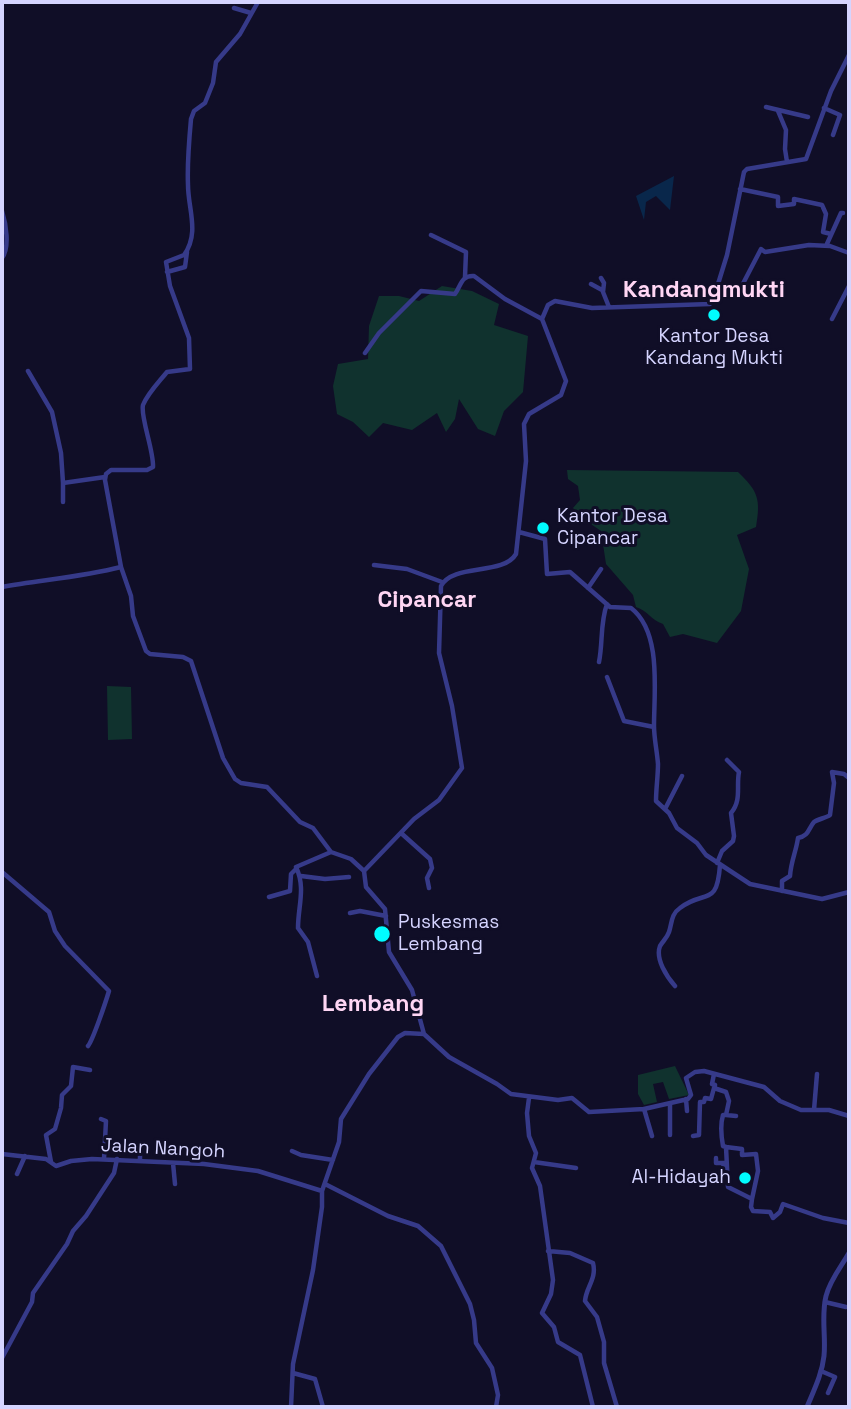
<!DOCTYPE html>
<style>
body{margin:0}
#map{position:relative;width:851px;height:1409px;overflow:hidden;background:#100e27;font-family:"Space Grotesk",sans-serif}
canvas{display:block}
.frame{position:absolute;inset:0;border:4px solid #d5d4ff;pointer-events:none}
</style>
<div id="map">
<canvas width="851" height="1409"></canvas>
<div class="frame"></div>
</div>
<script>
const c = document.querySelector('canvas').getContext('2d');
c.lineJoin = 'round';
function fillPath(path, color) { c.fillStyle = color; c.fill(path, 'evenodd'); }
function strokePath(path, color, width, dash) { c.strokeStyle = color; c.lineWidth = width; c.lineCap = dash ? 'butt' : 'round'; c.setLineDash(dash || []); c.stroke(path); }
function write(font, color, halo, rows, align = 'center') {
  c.font = font + ' "Space Grotesk",sans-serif'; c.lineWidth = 6; c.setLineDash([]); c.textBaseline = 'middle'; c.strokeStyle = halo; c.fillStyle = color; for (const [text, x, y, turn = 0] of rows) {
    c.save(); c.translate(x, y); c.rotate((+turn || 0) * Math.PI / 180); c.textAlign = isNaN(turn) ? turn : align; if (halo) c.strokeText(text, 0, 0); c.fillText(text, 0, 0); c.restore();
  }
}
fillPath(new Path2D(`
 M442,286L472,291L499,304L494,325L528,336L523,392L504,411L495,436L478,429L459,399L455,419L446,432L437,413L412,430L383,423L369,437L353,422L337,414L333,386L338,364L368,359L369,326L379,296H399L419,301Z
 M567,470L738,472C758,491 761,499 756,527L737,535L749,569L741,611L717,643L683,634L670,637L663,624C651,620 648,611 636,607L633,595L606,564L601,531L585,520L573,508L580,500L578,486L568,479Z
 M107,686L131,687L132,739L108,740Z
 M675,1066L689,1095L669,1099L663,1082L653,1084L657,1102L644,1105L638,1094V1075Z`), '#10322e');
fillPath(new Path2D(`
 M674,176L670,210L656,196L646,202L644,220L636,196Z`), '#09274b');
strokePath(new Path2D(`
 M258,2L240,34L216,62L213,83L205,103L194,111L191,119C189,141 187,163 188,185C188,209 200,233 184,255L166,262L170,286L189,338L190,369L167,372C159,382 148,393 143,405C140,416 154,451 153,467L147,470H111L106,474L105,480L121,567L131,596L133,616L146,651L150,654L183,657L191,661L223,758L235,779L241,783L267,787L300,822L313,828L331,852L351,859L364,871
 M234,8L251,13
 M849,55L831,91L806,159L747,169L744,172L727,255L714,297L710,304L592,308L555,301L548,305L542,319L566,381L561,395L529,414L524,424L526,461L516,554C503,576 453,563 441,586L439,653L452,706L462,768L439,800L414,819L364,871L366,887L385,909L389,952L412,990L424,1034L449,1057L497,1084L511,1094L558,1100L572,1098L589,1112L644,1109L688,1099L691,1095L686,1078L695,1072L704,1071L764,1087L780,1101L801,1110H829L849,1116
 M766,107L808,117
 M824,108L840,115L833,135
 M778,111L786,130L785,149L787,162
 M740,189L778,197V206L794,204V199L822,205L826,214L823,232L831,234
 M2,211C6,224 10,247 2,258
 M431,235L466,252L465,277
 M826,246L841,213H843
 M167,272L185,267L187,252
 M601,278L604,283L603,292L609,307
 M591,284L602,290
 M714,297H736L761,249L765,252L809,245L830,246L849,253
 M832,319L849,286
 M365,353L379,333L421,291L455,294C461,286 461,275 474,276L505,299L542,319
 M28,371L52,412L61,453L63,483L105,477
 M63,483V502
 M519,532L545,539L547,574L570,572L610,607L631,608C662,632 654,691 654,726C654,738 657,751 658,764C658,776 656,789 656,801L669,813L677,828L697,843L706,855L750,884L822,899L849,892
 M374,565L407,569L442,582
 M2,587C41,580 82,577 121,567
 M588,588L601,569
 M599,662C603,642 600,623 607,604
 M607,677L624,721L654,727
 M665,809L682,776
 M401,833L430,859L432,868L427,878L429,888
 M717,863L722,851L733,841L734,836L731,813C742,800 736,786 739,772L727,760
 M2,872L49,912L55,931L65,946L109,991C106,1001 93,1040 88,1046
 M301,876L325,879L349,877
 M782,891V881L790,876C791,861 796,852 798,838C809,836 808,829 814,822C818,819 826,818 830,815L834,783L832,772L844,774L849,778
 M269,897L290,891L291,874L296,869
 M350,913L360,911L386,916
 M317,976L308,942L298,928C298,906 306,888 296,867L331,852
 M675,986C667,977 655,959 660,946C663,941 667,938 669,932C672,923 671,914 680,908C705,889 717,908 720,865
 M714,1074L712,1084L715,1085L714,1088L726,1092L729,1101L726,1115H723C720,1125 721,1135 723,1146L726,1147L728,1187L752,1199L751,1207L753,1211L770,1212L773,1218L780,1212L783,1204L823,1218L849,1223
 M529,1098L527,1113L529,1136L536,1153L532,1168L540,1186L553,1280L551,1294L542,1313L554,1327L558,1342L580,1355L593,1407
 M686,1099L687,1111
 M644,1109L652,1136
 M814,1110L817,1074
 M726,1115L736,1116
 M101,1119L106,1121L104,1159
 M670,1135V1103
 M693,1136L699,1135L700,1102H704L705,1098L711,1099L714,1088
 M726,1147L742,1149V1155L756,1154L758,1171L752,1199
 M135,1148L140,1153V1160
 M292,1151L301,1155L333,1160
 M2,1154L46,1159L56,1166L71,1161L92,1159L204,1164L258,1171L322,1191
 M716,1158V1163H726
 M51,1162L46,1135L55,1129L61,1108L62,1095L71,1086L73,1067L90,1070
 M534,1162L576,1168
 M173,1163L175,1184
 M17,1174L25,1156
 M721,1175H723V1167L727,1168
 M325,1184L388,1216L418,1226L441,1246L470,1304L474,1320L476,1343L492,1368L498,1395L496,1407
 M548,1251L570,1253L593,1263C597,1279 586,1287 585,1301L597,1317L604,1342V1363L617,1407
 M825,1302L846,1307
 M2,1358L32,1302L33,1293L67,1244L73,1231L86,1216L114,1173L117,1159
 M821,1371L835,1377L828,1393
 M293,1373L315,1379L323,1407
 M291,1407L293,1364L313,1270L322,1207V1191L339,1142L341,1119L369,1074L398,1037L405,1033L424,1034`), '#363a89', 4.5);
strokePath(new Path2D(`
 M807,1407C814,1390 822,1374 824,1356C826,1336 821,1316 826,1296C830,1280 841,1267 849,1253`), '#363a89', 5);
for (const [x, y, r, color] of [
 [714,315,7,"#00fcff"],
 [543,528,7,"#00fcff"],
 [382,934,9,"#00fcff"],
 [745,1178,7,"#00fcff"]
]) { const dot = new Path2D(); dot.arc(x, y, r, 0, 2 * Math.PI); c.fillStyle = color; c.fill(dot); strokePath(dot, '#100e27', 2.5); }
write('19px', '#d5d4ff', '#100e27', [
 ["Kantor Desa",714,337,"center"],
 ["Kandang Mukti",714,359,"center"],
 ["Kantor Desa",557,517],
 ["Cipancar",557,539],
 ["Puskesmas",398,923],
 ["Lembang",398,945],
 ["Al-Hidayah",731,1178,"right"]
], 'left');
write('19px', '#d5d4ff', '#100e27', [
 ["Jalan Nangoh",163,1149,3]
]);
write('bold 23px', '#ffd6f4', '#100e27', [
 ["Kandangmukti",704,291],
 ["Cipancar",427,601],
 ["Lembang",373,1005]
]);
</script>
